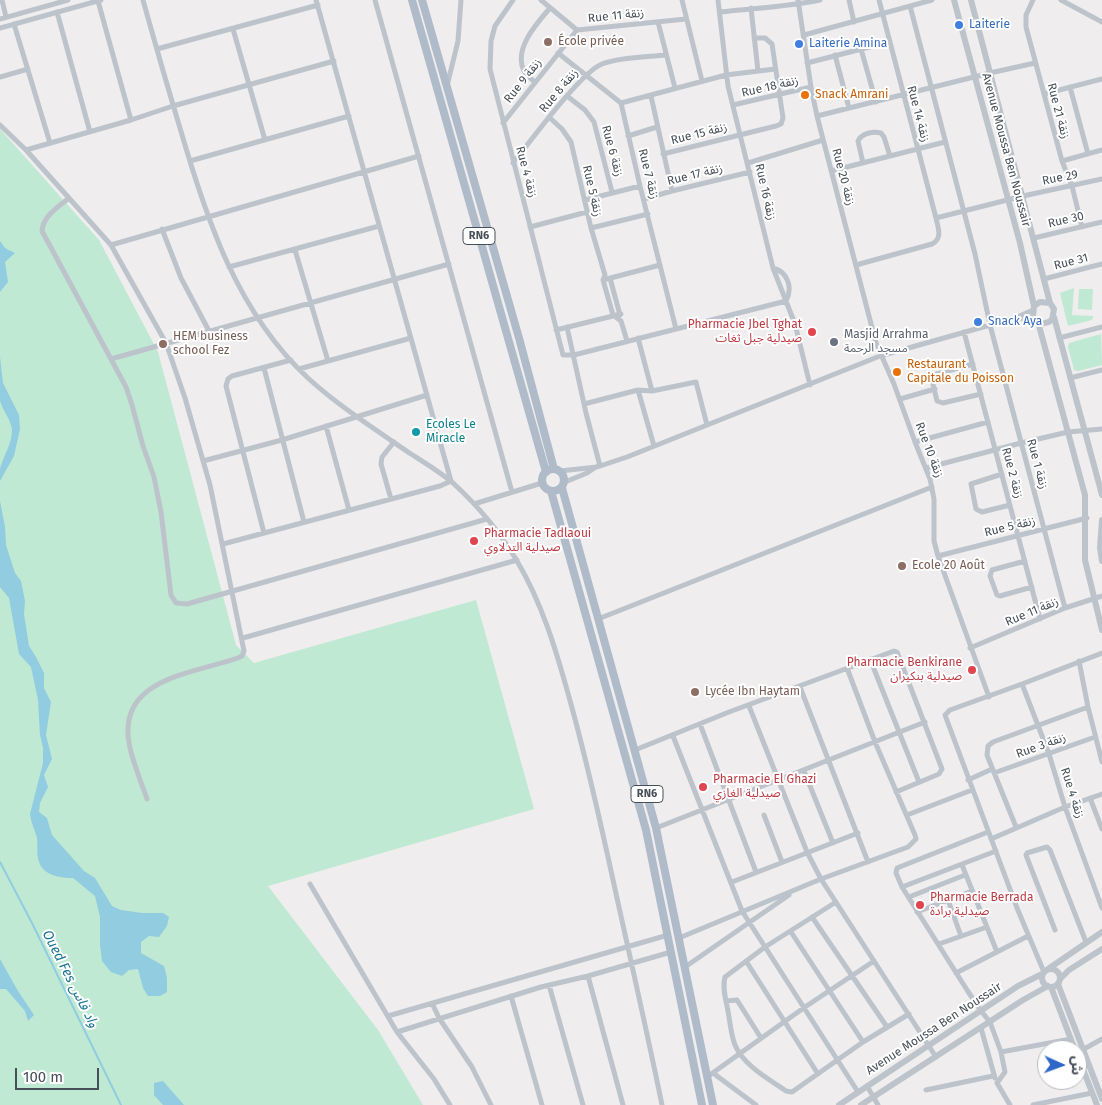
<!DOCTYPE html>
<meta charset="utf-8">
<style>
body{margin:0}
#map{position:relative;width:1102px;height:1105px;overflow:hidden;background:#efeded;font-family:"Fira Sans","Noto Sans Arabic",sans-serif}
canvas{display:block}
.north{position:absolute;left:1037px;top:1040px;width:50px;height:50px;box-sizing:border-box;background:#fff;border:1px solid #b5b9bc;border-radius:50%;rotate:92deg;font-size:14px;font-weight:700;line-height:20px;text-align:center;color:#474f58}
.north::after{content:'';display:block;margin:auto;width:18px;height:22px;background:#2d68c9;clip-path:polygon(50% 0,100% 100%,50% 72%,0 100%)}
.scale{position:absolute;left:15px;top:1068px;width:84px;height:22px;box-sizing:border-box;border:2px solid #474f58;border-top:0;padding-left:6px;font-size:15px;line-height:18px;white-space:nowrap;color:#474f58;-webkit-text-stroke:4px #fff;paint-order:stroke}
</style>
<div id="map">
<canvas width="1102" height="1105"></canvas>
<div class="north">ش</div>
<div class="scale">100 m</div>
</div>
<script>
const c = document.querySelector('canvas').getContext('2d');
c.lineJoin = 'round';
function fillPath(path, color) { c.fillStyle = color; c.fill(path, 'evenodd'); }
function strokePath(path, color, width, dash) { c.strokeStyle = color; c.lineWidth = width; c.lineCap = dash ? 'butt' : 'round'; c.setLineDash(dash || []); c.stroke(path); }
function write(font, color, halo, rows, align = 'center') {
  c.font = font + ' "Fira Sans","Noto Sans Arabic",sans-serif'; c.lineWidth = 4; c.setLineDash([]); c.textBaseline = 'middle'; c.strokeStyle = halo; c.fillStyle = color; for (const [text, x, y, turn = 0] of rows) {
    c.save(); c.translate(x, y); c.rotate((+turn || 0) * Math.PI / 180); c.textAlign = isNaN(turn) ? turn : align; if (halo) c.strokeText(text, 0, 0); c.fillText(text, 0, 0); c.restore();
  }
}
fillPath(new Path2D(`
 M0,129L99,240L158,352L236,645L254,663L476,600L534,809L268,886L378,1030L423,1105H0Z
 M1074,288L1072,315L1093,316L1092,320L1068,326L1060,293Z
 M1079,289H1093L1092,310L1078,309Z
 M1101,334L1102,365L1078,371L1074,370L1068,347L1069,343Z`), '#bfe9d2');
fillPath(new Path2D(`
 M0,241L5,248L15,253L5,262L8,282L0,292Z
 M0,357L3,383L19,415L20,429L14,456L0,481C0,477 0,472 0,469C3,456 12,445 12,430C11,419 3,411 0,401Z
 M0,501L5,527L6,545L15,573L21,581L25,601L24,614L29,646L36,657L44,673V688L51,702L46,735L52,759L44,775L48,787L40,803L39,812L47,818L52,835L84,871L95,878L112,906L121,910L142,913H163L169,917L167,926L159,937L149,936L141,942V953L164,966L167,978V992L160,996H148L143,988L138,969L129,970L122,976L111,972L102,961L100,945V917L95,896L73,878C61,878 44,876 39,862C36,855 38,845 37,838C35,830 31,823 30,814L43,763V748L40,735L38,700L31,667L19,654L9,598L0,587Z
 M0,959L18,991L34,1015L28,1021L25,1011L6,989H0Z
 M163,1081L184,1105H163L154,1095V1083Z`), '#91cce1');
strokePath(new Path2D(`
 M0,862L32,923L121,1105`), '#91cce1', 2);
strokePath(new Path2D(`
 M2,0L6,17
 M143,0C155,43 167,85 180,128C206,218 237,313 309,379C340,407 376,430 411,454C425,463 440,472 453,483C477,505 500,532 517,561C542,603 556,650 569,697C584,750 596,803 608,857C626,940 645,1022 662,1105
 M375,0L512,492
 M513,0L495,26L491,41L490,69L563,355H574L786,301C793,288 788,272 773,268
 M541,0L577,30
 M682,0L702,81
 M718,0L728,86L773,268L795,324L810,385
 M798,0L811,87L817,116L876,343L894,384L915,442L930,479L934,499V541L938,556L989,697
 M849,0L854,22
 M1033,0L1026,15V27L1062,161L1072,186L1082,227
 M1061,0L1102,22
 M98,1L131,120
 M910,6L975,254L990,325L1065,608
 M751,8L758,71
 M57,12L90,132
 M720,12C753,8 787,7 820,0
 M0,19L68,0
 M658,22L675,88
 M14,24L50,143
 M0,28L101,0
 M233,29L265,140
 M577,30L686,19
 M804,35L932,0
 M157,49L318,5
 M861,49L876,102
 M558,53L621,103L640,186L676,329
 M835,55L849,108
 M807,63L889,42
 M0,77L28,69
 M535,82C531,79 526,75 524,71C513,49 537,23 550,8
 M447,86L458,41L461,0
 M1070,87L1088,154
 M1044,94L1102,79
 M567,96L585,110L594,122L612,192
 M651,96L672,191
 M621,103L726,75L775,69
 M733,105L811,87
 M817,116L990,73L1035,63
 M550,118L562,129L571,142L591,228L605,275L603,280
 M503,123L577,30
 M0,125L26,150L111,245L166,343L185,398L210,485L244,651L242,656L238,658C191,674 114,679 130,748C134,765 141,782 147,799
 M628,136L657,127
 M26,150L131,120L173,106L334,61
 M663,154L776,126L781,124L783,118L772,44L765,38H754
 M190,161L349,116
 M1062,161L1102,150
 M513,163C530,142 581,72 602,64C620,57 647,57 666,55
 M748,163L823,140
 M863,163L858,141C862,133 873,131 881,133L884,137L890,156
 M831,171L945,142
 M69,198C58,207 43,216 42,231L126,387L132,405L143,446L154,477L161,512L171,595L176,603L187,604L487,519
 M644,199L672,191L750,172
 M585,200L640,186
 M936,218L1023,196L1102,179
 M530,227L587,212
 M591,228L648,214
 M162,229L181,278L209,331
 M1034,238L1102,222
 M111,245L419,156
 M295,250L328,361
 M856,265L932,244C943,238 938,228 936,218L879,0
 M229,267L379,226
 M610,278L620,315
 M1044,279L1102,264
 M603,280L613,315L621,321L627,341
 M603,280L660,265
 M1018,318L1035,320
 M567,327L586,413L600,466
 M556,330L621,314
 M964,332L1040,619
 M638,338L652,391
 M1059,338L1102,327
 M111,359L449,264
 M973,364L933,375L932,380L937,401L943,403L981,394
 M264,368L304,522
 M299,369L411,338
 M1070,378L1102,370
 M638,390L654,446
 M900,399L935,389
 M584,404L638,390L652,391L696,382L707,425
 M326,426L349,510
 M915,442L988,422
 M203,461L282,440L427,395
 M926,468L1021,443L1068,432L1102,429
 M560,471L597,467L627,457L880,356L1015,318L1033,310
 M1002,474L971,484L976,509L982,512L1010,505
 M565,482L587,473L596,467
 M391,499L381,464L382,457L394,442
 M474,504L542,483
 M264,533L226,386L228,379L232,376L291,360
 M223,544L440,486L451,481L316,0
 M938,556L1087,518
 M1025,561L992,570L990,576L997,595L1000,596L1032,587
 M598,619L932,487
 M243,638L517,560
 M970,648L1065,608L1102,596
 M870,659L919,782
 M1079,661L1088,707L1102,762
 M1022,684L1049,754L1065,807L1102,908
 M800,687L868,862
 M749,706L807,852L821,879L936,1057
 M700,724L756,872
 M673,736L742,911L858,1092
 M635,750L729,712L894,651L897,652L942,769L939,774L896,792
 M804,771L833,843
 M994,773L1095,737
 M968,780L992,769
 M1090,798L1102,829
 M764,815L782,862
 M907,815L972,790
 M1016,827L987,755L988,746L993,742L1088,707
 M656,828L925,722
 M988,832L897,868L896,873L902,887L967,990L981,1011L990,1022L1001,1052L1071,1039
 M991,839L1065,807L1102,794
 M962,865L997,952
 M732,882L858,833
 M310,884L397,1032L434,1079L450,1105
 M902,887L996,851
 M909,897L965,875
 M948,900L961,936
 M836,902L765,947L725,977C722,988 726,1000 728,1011C730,1022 731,1035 735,1045C744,1066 769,1079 786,1091L792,1092L863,1042L909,1014
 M917,912L972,891
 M812,917L887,1027
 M1055,930L1026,855L1027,853L1047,847L1050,850L1086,942
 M791,932L863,1042
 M679,938L821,879L908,847L916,839L915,835L875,742L847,668
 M939,944L987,927
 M746,961L818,1074
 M685,967L789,895
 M1044,972L1017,908L945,715L950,710L1022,684L1102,653
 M956,973L1028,936
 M588,976L623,1105
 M549,985L583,1105
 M511,996L542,1105
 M726,1001L737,1000L761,1038
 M432,1003L439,1018L472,1067L491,1105
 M388,1016L668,935
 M981,1028L995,1078
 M397,1032L541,987L588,976L671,952
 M1084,1049L1102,1039
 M1001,1052L1005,1072L997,1083L1010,1105
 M713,1073L756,1105
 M707,1077L805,1007L874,961
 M867,1086L878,1105
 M926,1090L993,1076
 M1033,1105L1092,1093`), '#bdc3cb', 5);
strokePath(new Path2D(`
 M954,0L1020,243L1034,306
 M971,0L1050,303L1054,309L1052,320C1045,325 1038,324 1033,317L1034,306L1040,302L1050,303
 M1054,317L1102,495
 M1038,322L1085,495V560L1102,630
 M1102,520L1100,548L1102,561
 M1042 978a9 9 0 1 1 18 0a9 9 0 1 1-18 0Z
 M1048,969L1102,932
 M1060,979L1069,970L1102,949
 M1058,984L1102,1099
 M1051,987L1075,1050
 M1077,1054L1097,1105
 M839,1105L1018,986L1042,974
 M861,1105L1023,1000L1048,986`), '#bdc3cb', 6);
strokePath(new Path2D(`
 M412,0L546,472
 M422,0L519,338L554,469
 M542 480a11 11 0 1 1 22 0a11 11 0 1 1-22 0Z
 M562,488L656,828L713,1105
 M551,491L646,830L702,1105`), '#afbbc9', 8);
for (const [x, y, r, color] of [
 [959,25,5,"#3f7fe0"],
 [548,42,5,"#8d6e63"],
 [799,44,5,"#3f7fe0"],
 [805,95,5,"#e8710a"],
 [978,322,5,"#3f7fe0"],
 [812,332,5,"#e0444e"],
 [834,342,5,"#6b7280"],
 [163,344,5,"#8d6e63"],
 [897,372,5,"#e8710a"],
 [416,432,5,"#0f9aa8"],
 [474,541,5,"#e0444e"],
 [902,566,5,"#8d6e63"],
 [972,670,5,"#e0444e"],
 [695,692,5,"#8d6e63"],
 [703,787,5,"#e0444e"],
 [920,905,5,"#e0444e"]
]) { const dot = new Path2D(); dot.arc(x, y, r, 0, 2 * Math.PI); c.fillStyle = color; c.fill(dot); strokePath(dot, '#fff', 2); }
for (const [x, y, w] of [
 [479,236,32],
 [647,794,32]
]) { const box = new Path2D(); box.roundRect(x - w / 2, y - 8.5, w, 17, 4); c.fillStyle = '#fff'; c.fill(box); strokePath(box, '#474f58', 1); }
write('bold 11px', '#474f58', null, [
 ["RN6",479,236],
 ["RN6",647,794]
]);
write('12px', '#474f58', '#fff', [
 ["Rue 11 زنقة",616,16,-6],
 ["Rue 9 زنقة",523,81,-52],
 ["Rue 18 زنقة",770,87,-13],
 ["Rue 8 زنقة",559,91,-50],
 ["Rue 21 زنقة",1058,111,75],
 ["Rue 14 زنقة",918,114,75],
 ["Rue 15 زنقة",699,134,-14],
 ["Avenue Moussa Ben Noussair",1006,150,75],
 ["Rue 6 زنقة",612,151,75],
 ["Rue 4 زنقة",526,172,75],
 ["Rue 7 زنقة",648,174,76],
 ["Rue 17 زنقة",695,175,-14],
 ["Rue 20 زنقة",843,177,75],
 ["Rue 29",1060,178,-11],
 ["Rue 5 زنقة",592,191,77],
 ["Rue 16 زنقة",765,192,77],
 ["Rue 30",1066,220,-13],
 ["Rue 31",1071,262,-14],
 ["Rue 10 زنقة",929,450,69],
 ["Rue 1 زنقة",1037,464,75],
 ["Rue 2 زنقة",1012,473,75],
 ["Rue 5 زنقة",1010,527,-14],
 ["Rue 11 زنقة",1032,612,-23],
 ["Rue 3 زنقة",1041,746,-20],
 ["Rue 4 زنقة",1072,793,72],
 ["Avenue Moussa Ben Noussair",934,1029,-33]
]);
write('12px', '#366cbe', '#fff', [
 ["Laiterie",969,25],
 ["Laiterie Amina",809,44],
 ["Snack Aya",988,322]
], 'left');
write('12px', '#785e54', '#fff', [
 ["École privée",558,42],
 ["HEM business",173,337],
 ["school Fez",173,351],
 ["Ecole 20 Août",912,566],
 ["Lycée Ibn Haytam",705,692]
], 'left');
write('12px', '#c56008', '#fff', [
 ["Snack Amrani",815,95],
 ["Restaurant",907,365],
 ["Capitale du Poisson",907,379]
], 'left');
write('12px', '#be3a42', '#fff', [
 ["Pharmacie Jbel Tghat",802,325,"right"],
 ["صيدلية جبل ثغات",802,339,"right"],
 ["Pharmacie Tadlaoui",484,534],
 ["صيدلية التدلاوي",484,548],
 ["Pharmacie Benkirane",962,663,"right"],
 ["صيدلية بنكيران",962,677,"right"],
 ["Pharmacie El Ghazi",713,780],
 ["صيدلية الغازي",713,794],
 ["Pharmacie Berrada",930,898],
 ["صيدلية برادة",930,912]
], 'left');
write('12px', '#5b616d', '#fff', [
 ["Masjid Arrahma",844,335],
 ["مسجد الرحمة",844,349]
], 'left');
write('12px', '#0d838f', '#fff', [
 ["Ecoles Le",426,425],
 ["Miracle",426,439]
], 'left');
write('italic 14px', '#1c7596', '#fff', [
 ["Oued Fes واد فاس",70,979,63]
]);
</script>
